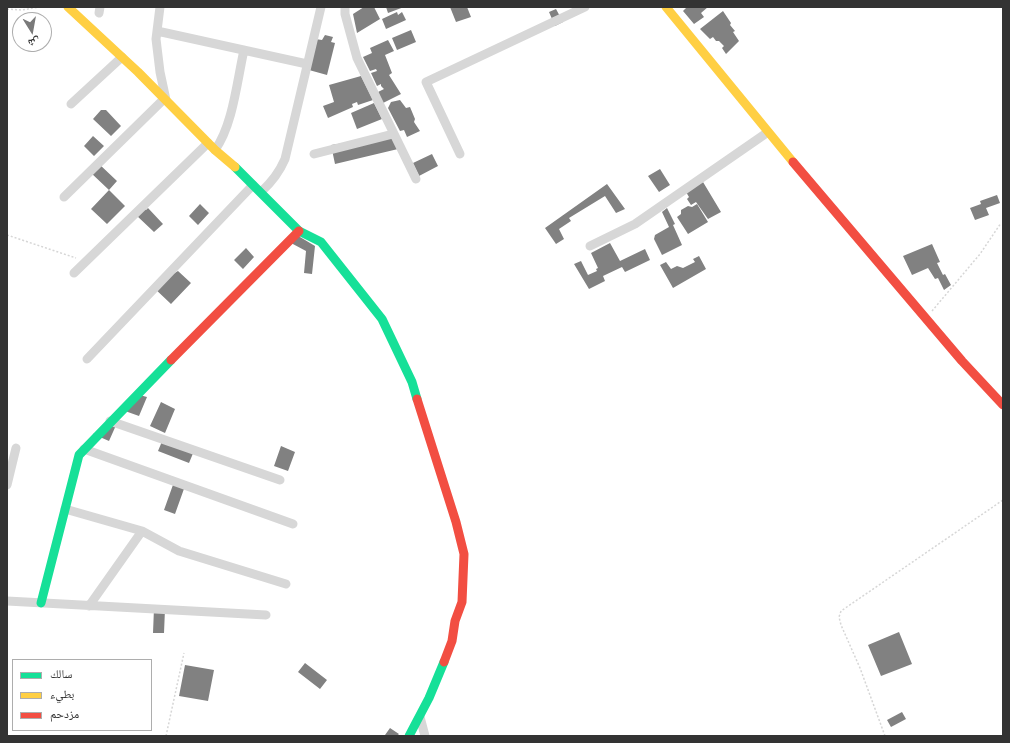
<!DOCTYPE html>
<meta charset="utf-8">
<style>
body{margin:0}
#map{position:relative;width:1010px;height:743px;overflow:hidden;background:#fff;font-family:"Noto Sans","Noto Naskh Arabic",sans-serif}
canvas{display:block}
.frame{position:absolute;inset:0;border:8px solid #333;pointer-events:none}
.legend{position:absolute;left:12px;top:659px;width:140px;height:72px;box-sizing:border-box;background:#fff;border:1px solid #adadad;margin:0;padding:5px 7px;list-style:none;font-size:12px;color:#333}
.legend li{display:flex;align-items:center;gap:8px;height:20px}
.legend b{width:20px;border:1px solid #adadad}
.north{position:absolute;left:12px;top:12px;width:40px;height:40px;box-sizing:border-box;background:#fff;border:1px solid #adadad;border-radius:50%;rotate:169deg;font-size:11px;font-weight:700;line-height:16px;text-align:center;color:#333}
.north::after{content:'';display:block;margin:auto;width:14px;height:18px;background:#7a7a7a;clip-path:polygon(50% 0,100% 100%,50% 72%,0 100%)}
</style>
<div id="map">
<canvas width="1010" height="743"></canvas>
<div class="frame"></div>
<ul class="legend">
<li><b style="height:5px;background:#16e098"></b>سالك</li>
<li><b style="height:5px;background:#ffcf43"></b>بطيء</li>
<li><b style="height:5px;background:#f24e42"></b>مزدحم</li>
</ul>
<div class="north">ش</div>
</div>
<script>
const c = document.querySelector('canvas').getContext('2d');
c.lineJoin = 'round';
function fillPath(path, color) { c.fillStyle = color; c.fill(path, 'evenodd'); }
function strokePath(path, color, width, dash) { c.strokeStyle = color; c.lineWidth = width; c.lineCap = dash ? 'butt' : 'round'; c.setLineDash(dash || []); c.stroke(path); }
fillPath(new Path2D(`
 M364,7H374L380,19L357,33L353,14Z
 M386,7H404L388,13Z
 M450,7H467L471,17L456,22Z
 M687,7H708L701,13L704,17L694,24L683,11Z
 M556,9L563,22L555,26L549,12Z
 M723,11L731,23L730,25L735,31L733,32L739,41L726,54L722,48L724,46L719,41H716L713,37L710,39L700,29Z
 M397,12L398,15L402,12L406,20L386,29L382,19Z
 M411,30L416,42L397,50L392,38Z
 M325,35L333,37L331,42L335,43L327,75L309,70L315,39L322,40Z
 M388,40L394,51L385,55L392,73L389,75L401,94L383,103L378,92L384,89L381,86V84L377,86L371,73L377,71L376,69L370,71L363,57L372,53L370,48Z
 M361,76L373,100L358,105L357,102L352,104L353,107L328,118L323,106L334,102L329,85Z
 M400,100L406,108L410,107L415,119L414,122L420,131L407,137L404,130L400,131L388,108L391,102Z
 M374,103L382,119L357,129L351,113Z
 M101,110H106L121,126L111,136L93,119Z
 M93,136L104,146L94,156L84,146Z
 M391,136L398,149L335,164L331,145Z
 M432,154L438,166L419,176L413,163Z
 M98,163L117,181L109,190L90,172Z
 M660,169L670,185L659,192L648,176Z
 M703,182L721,212L708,219L696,202L691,205L687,199L689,197L686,192Z
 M607,184L625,209L616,213L605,196L569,218L571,221L559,229L564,239L556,244L545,228Z
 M109,190L125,206L107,224L91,209Z
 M997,195L1000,203L986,208L989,215L975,220L970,208L981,204L980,201Z
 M200,204L209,213L198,225L189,216Z
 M697,204L708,222L688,234L677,217L681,214V210L688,206L692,207Z
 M143,207L146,210L148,208L163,224L154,232L136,215Z
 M667,208L675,224L673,225L682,245L662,255L654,239L655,235L669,227L662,212Z
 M295,234L315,246L312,274L304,273L306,251L291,243Z
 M610,243L620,261L645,249L650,260L625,272L622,267L603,276L605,281L589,289L574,264L581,261L588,275L597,271L596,269L598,268L591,253Z
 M932,244L940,262L937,263L943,275L945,274L951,285L944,290L938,278L935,279L928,268L912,275L903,256Z
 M246,248L254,257L243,269L234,260Z
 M699,256L706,269L673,288L660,265L666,262L671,269L677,266L683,268L695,262L693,259Z
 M178,271L191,283L171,304L152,286Z
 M136,394L147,397L139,416L125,411Z
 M161,402L175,409L165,433L150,426Z
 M117,423L109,441L93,434Z
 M163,439L194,451L189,463L158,451Z
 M281,446L295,452L288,471L274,466Z
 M174,482L185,486L175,514L164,510Z
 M154,608L165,609L164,633H153Z
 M899,632L912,664L881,676L868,645Z
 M305,663L327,680L320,689L298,672Z
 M185,665L214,670L208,701L179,696Z
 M902,712L906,719L891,727L887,720Z
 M390,728L399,734L397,736L385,735Z`), '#818181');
strokePath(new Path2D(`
 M7,9L22,10L39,7
 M7,235L76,258
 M932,311L980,254L1001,223
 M166,736L184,653
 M885,736L860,668L841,625L839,617L841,611L1003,500`), '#d6d6d6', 1.5, [2, 2]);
strokePath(new Path2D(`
 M160,7L156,39L160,72L166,100
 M345,7V14L357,58L416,179
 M99,13L100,7
 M157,31L307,64
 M71,104L122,57
 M215,150C233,125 237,81 244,50
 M314,154L393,134
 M460,154L426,82L585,7
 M261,192C272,182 279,173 285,159L321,7
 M64,197L164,99
 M590,246L635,224L768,132
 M74,273L208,143
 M87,359L253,185
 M110,421L280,480
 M84,449L293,524
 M7,485L16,448
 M65,509L142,531L179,551L286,584
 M7,601L266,615
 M89,606L142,531
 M420,717L425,736`), '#d7d7d7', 9);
strokePath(new Path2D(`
 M235,167L299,231L321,242L382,319L412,382L417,399
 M41,603L79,455L171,360
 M409,736L429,698L444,662`), '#16e098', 9);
strokePath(new Path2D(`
 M68,7L138,72L215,150L235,167
 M666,7L793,162`), '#ffcf43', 9);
strokePath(new Path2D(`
 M793,162L962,361L1003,405
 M171,360L299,231
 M417,399L456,522L464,554L462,602L455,621L452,641L444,662`), '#f24e42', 9);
</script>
